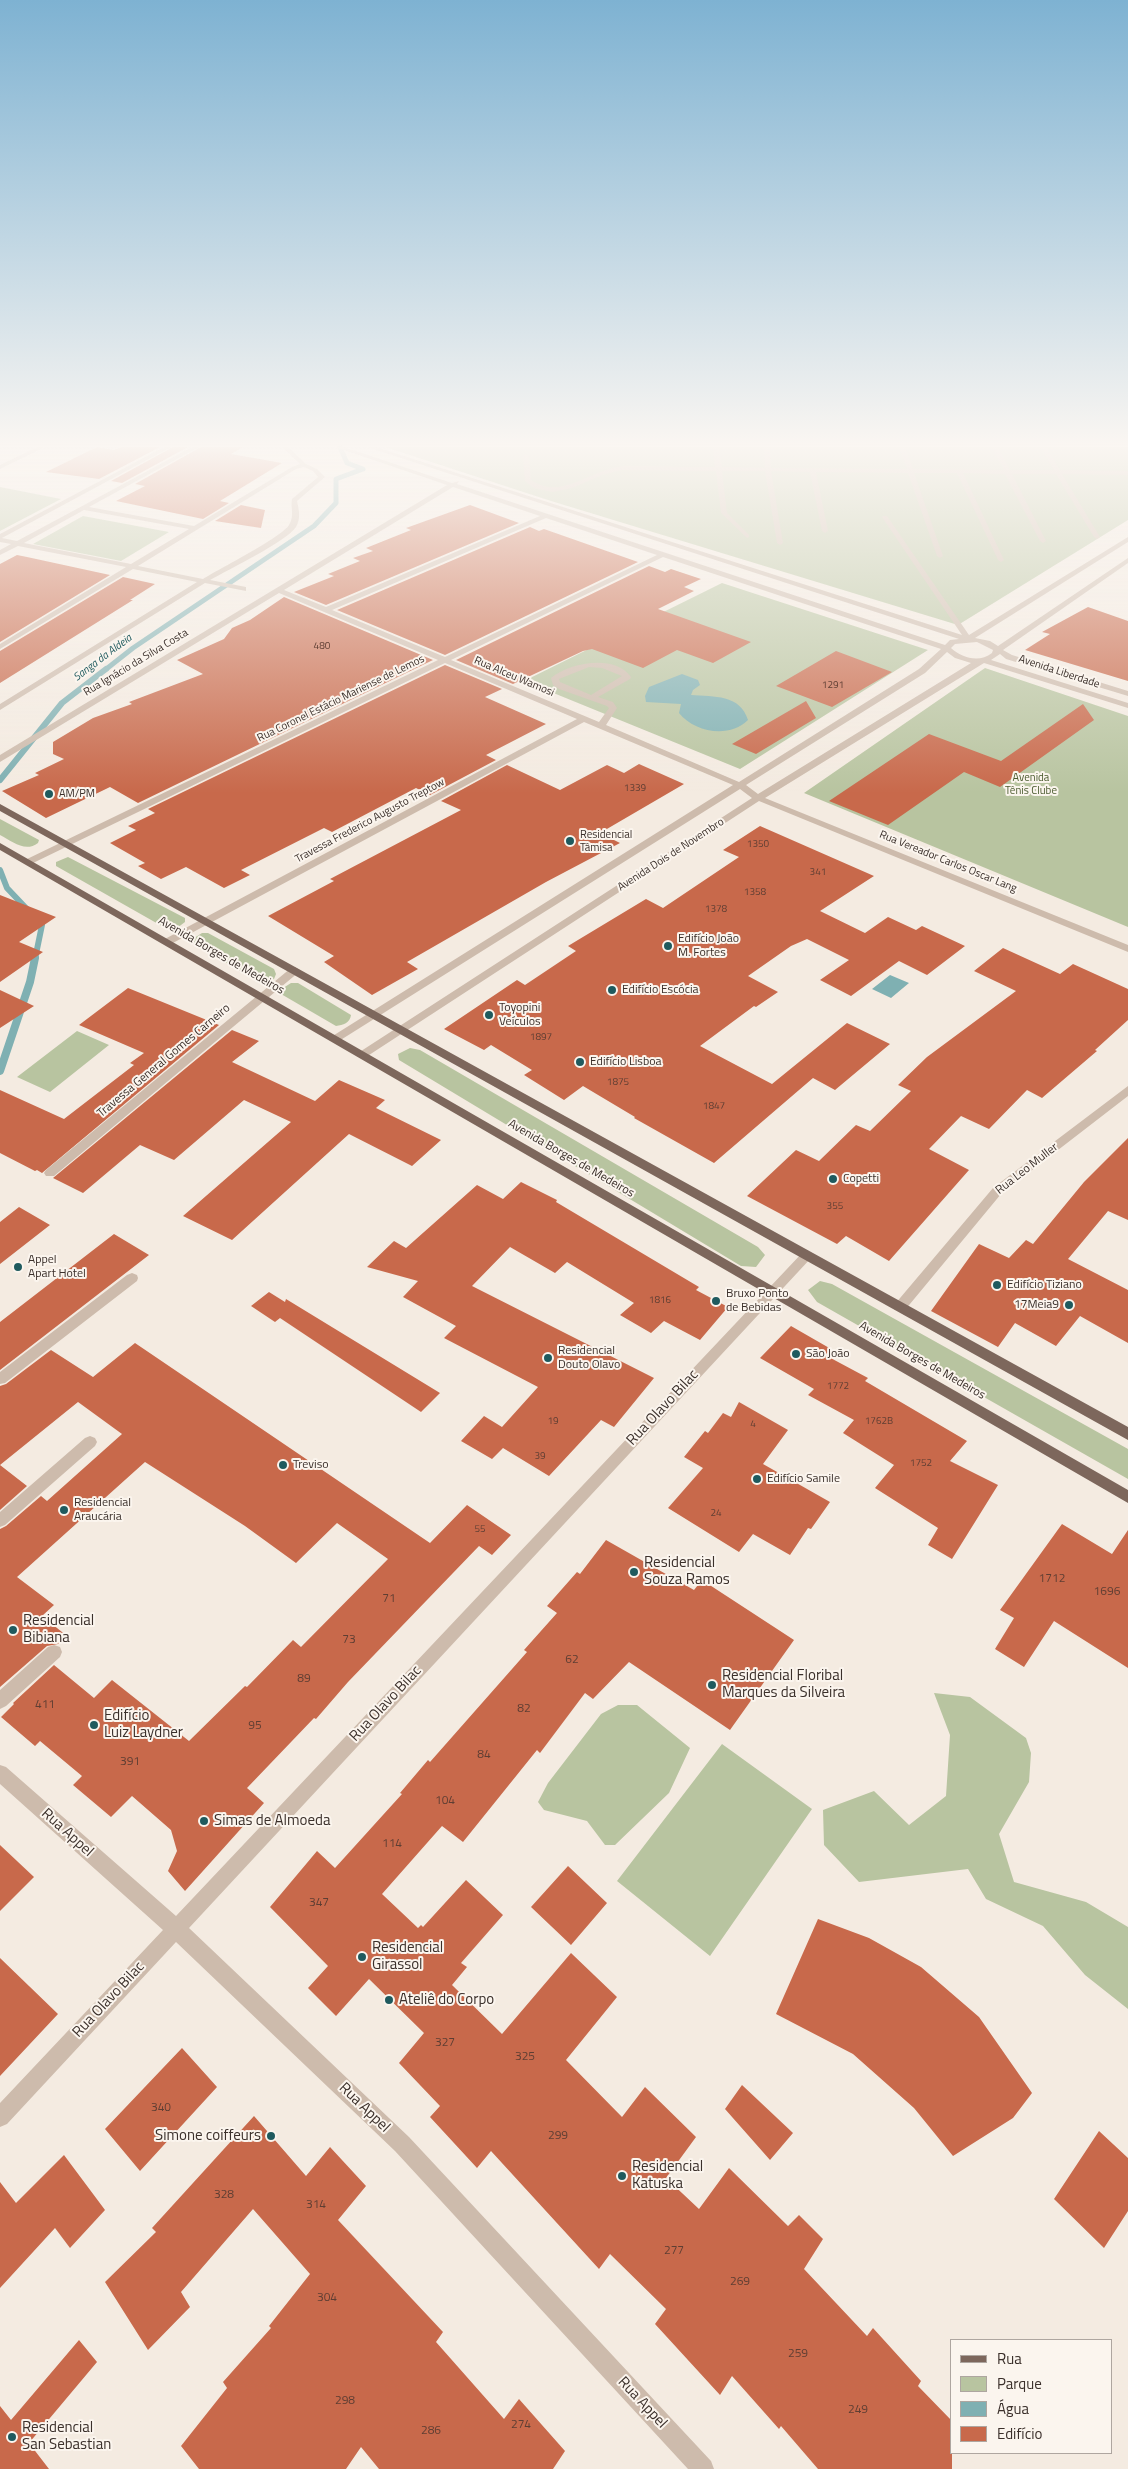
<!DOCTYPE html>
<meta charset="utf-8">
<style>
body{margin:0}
#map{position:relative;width:1128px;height:2469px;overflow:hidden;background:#f4ebe1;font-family:"Titillium Web",sans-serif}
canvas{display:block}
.legend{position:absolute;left:950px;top:2339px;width:162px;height:115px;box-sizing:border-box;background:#fbf5ee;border:1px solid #aea6a0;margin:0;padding:6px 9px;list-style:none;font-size:15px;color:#3b302b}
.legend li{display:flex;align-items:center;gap:10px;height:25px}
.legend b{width:25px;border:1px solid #aea6a0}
</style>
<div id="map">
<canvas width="1128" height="2469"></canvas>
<ul class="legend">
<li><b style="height:6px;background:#7d675c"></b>Rua</li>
<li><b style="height:14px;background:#b8c4a0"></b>Parque</li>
<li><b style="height:14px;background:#7fb0b2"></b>Água</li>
<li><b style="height:14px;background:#c8694b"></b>Edifício</li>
</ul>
</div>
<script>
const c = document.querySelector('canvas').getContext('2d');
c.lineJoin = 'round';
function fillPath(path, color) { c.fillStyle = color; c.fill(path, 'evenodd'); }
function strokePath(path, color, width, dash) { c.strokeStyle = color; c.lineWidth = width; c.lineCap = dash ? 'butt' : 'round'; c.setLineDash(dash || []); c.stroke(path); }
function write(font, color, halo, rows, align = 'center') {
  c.font = font + ' "Titillium Web",sans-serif'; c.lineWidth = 4; c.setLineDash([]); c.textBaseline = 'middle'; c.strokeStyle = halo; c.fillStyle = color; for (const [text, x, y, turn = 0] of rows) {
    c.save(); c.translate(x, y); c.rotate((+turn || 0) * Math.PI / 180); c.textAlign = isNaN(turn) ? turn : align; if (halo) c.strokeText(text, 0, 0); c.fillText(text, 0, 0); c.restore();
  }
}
fillPath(new Path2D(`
 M385,447H1128V520L958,625L551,501Z
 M0,487L61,499L0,531Z
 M83,516L169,532L121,561L33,544Z
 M722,583L928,650L740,769L524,681Z
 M985,668L1128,716V927L804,793Z
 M0,819L39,840L38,843C25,853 12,841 0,835Z
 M68,857L185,918V922L177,928L167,929L56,866V862Z
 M202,933H208L274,969L276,974L274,979L258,981L192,943L191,940Z
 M291,983H298L351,1015C350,1023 343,1025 336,1026L281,994L280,990Z
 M77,1031L109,1045L50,1092L17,1077Z
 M410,1048L420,1050L758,1247L765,1255L756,1267L741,1266L399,1060L398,1054Z
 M820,1281L832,1284L1128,1449V1479L817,1302L808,1290Z
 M934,1693L970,1697L1026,1738L1031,1753L1029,1782L999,1834L1014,1882L1086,1902L1128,1927V2009L1085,1975L1043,1926L986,1899L968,1869L859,1882L824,1845L823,1810L874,1791L909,1825L946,1796L950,1735Z
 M618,1705H637L690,1748L669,1793L615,1845H605L587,1821L544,1810L538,1802L548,1783L601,1714Z
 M722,1744L812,1809L710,1956L617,1881Z`), '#b8c4a0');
fillPath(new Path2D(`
 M682,674L698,680L700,685L693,690L691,695C714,697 740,694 748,720C729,739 694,732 679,713L681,704L646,702L645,696L649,687Z
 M890,975L909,983L891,998L872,989Z`), '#7fb0b2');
strokePath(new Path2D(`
 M105,670L133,648L314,526L336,503V479L363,469L347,463L340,447`), '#7fb0b2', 5);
strokePath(new Path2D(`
 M0,780L62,703L106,669
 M0,870L7,888L42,925L35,959`), '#7fb0b2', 6);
strokePath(new Path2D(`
 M0,1071L30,982L35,958`), '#7fb0b2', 8);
fillPath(new Path2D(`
 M97,447L114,450L121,447H160L99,479L46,472Z
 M173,447H188L122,483L111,481Z
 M201,447H243L231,454L282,463L220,501L229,503L203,519L116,501L145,486L135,484Z
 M241,505L265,510L261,528L215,521Z
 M470,505L519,523L326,605L294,592L334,576L328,574L360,561L353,558L373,551L366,548L411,530L406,528Z
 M530,527L539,531L544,529L638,562L445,655L337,610Z
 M17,555L27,557L110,575L0,642V564Z
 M649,566L665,572L671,569L701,579L684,587L694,591L658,609L751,642L713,663L677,650L643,668L592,649L583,651L513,684L456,660Z
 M123,577L155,584L130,600H133L0,683V651Z
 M284,597L433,660L138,803L110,787L46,818L2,791L39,775L35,773L64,759L53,754V742L93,718L132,704L129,702L203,674L177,660L224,639L232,628L250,620Z
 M1088,607L1128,621V681L1025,650L1050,634L1042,632Z
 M836,651L892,672L832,707L776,686Z
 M445,665L502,689L485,697L546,724L486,755L496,760L430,795L416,788L332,832L324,828L241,870L250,875L224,888L186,867L161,879L138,866L145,863L110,843L136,830L128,826L155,813L148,809Z
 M806,701L816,718L756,754L732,744Z
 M1083,704L1094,720L1000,787L964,772L888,825L829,801L929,734L1001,761Z
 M639,764L684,784L600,833L620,843L546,882L407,962L418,969L372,995L324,962L334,956L268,916L334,881L330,879L461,810L441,801L507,765L560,790L607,765L624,773Z
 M760,826L874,876L820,911L865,933L888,917L916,930L922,926L965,946L927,975L899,961L851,996L820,980L849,960L807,939L791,946L748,976L778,992L756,1007L754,1006L700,1046L772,1084L847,1023L890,1044L835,1090L813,1078L714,1163L634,1118L635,1117L583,1086L564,1100L524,1075L532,1070L491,1045L484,1050L444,1029L517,980L525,985L576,951L568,946L646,899L663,908L739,857L723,850Z
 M0,895L56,917L19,942L43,952L0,982Z
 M1003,948L1060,974L1073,964L1128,989V1020L1095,1050L1097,1051L1042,1098L1027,1090L989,1129L961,1116L929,1149L969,1170L889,1261L846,1236L837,1244L747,1196L796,1150L819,1161L856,1125L870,1131L911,1091L898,1085L927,1057L1016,991L974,971Z
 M128,988L219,1025L42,1173L37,1170L35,1171L0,1153V1090L64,1119L134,1065L130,1063L144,1053L79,1025Z
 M0,990L34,1006L0,1028Z
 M232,1030L259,1041L232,1062L315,1101L339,1080L385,1100L376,1108L441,1140L412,1166L349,1134L232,1240L183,1216L291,1122L244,1100L174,1160L140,1145L83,1193L53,1178Z
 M1128,1138V1220L1108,1211L1068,1259L1128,1290V1343L1080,1316L1056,1346L1015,1323L998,1347L931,1311L979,1244L1009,1258L1026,1240L1033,1244L1084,1182Z
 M521,1182L557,1200L556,1202L699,1287L696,1290L728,1307L700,1340L664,1321L651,1333L620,1315L634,1303L567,1262L555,1273L510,1247L472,1286L654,1378L614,1427L601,1420L549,1476L503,1448L492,1459L461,1441L484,1416L502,1427L538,1387L444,1338L456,1326L403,1297L418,1281L367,1267L394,1241L406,1248L477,1185L503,1199Z
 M19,1207L50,1225L0,1264V1222Z
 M114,1234L149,1255L0,1370V1322Z
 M269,1292L285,1302L286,1299L440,1393L421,1412L280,1318L275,1322L251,1306Z
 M791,1326L831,1349L825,1355L868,1378L865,1381L967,1441L950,1461L998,1485L952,1559L928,1545L938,1528L875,1488L894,1465L843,1433L854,1420L808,1395L814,1389L760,1358Z
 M135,1343L430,1543L467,1505L511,1535L492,1555L479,1546L348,1682L316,1719L314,1718L247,1788L264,1803L185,1891L168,1871L177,1851L171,1830L132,1796L111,1817L73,1785L82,1776L40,1741L35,1746L1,1717L14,1704L13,1703L54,1665L94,1698L112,1680L189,1741L245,1686L247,1687L293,1640L301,1647L388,1559L337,1523L296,1563L245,1526L145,1462L17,1577L54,1605L42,1616L67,1636L58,1644L47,1646L0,1687V1529L6,1526L41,1496L47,1501L122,1434L78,1402L0,1465L27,1486L0,1510V1386L6,1384L51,1350L93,1377Z
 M739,1402L788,1430L763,1464L830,1502L811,1529L808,1528L790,1555L753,1534L739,1552L668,1508L703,1468L684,1457L705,1431L708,1433L723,1413L731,1417Z
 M1062,1524L1112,1554L1128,1530V1668L1054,1621L1024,1667L995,1649L1014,1618L1000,1610Z
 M606,1540L694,1590L702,1580L794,1640L730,1730L629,1662L593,1699L585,1693L540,1753L537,1750L463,1842L442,1826L382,1894L418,1928L421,1925L423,1927L466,1880L503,1915L461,1963L467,1967L452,1985L502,2034L571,1953L617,1997L566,2060L622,2117L645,2087L696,2137L666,2178L699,2209L729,2168L788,2226L799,2215L823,2239L804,2269L867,2336L873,2328L921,2381L918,2386L952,2421V2469H818L781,2426L779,2429L732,2376L720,2395L655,2324L666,2309L610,2254L599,2269L491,2151L477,2168L430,2117L440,2106L399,2063L424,2033L369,1979L336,2016L308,1988L328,1966L270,1907L317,1851L335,1868L402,1794L400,1793L428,1760L430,1762L527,1652L524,1650L557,1613L547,1606L577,1572L580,1574Z
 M0,1845L34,1877L0,1911Z
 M568,1866L607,1903L571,1945L531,1907Z
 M818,1919L869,1938L921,1967L979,2017L1032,2093L1013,2118L953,2156L914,2108L853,2054L776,2014Z
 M0,1958L58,2014L0,2076Z
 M182,2048L217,2087L140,2171L105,2129Z
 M742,2085L793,2133L770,2160L725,2109Z
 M254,2116L306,2176L330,2147L366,2186L338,2220L443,2332L436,2342L504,2419L519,2399L565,2451L553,2469H379L361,2447L346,2469H199L181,2446L227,2388L223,2382L271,2328L269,2326L310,2274L253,2209L181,2292L190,2307L148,2350L105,2282L156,2232L152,2228Z
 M1099,2131L1128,2158V2211L1104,2248L1054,2199Z
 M64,2155L105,2210L70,2248L55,2228L0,2288V2182L16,2203Z
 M79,2340L97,2362L29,2443L49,2469H0V2406L11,2420Z`), '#c8694b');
fillPath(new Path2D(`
 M37,447H45L0,469V465Z
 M164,447H171L2,538L17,541L192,447H199L89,507L194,526L292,467L300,464L282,447H288L306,464L317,469L325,477L297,501C299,510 301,518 296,527C287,541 228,570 210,580L246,587V591L205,583L0,710V704L197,582L133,569L0,649V644L126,567L18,546L0,555V550L11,544L0,542V534ZM304,467L313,471L318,477L292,499C290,508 295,515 289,525C282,537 219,569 203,579L138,566L296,469ZM84,510L189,529L131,564L24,543Z
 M335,447H344L452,483L459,481L457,484L945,645L950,640L959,639L367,447H376L962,635L882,517L883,516H887L969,635L1128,537V542L975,638L990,641L998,646L1128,558V563L1003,650L1012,655L1128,691V696L1006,659L1000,654L991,660L1128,703V708L984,663L765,798L1128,945V952L759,801L366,1057H358L356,1055L358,1053L752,798L740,789L339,1041H331L330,1039L331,1037L733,785L584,722L171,944H163V940L577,719L445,663L31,864H25V860L438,660L279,593L0,762V755L447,485ZM453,487L540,516L326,607L284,590ZM546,518L657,555L445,657L332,610ZM663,557L941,649L919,669L739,782L606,725L617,708L613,702L598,697L630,679L631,677C615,654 570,662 551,678L553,685L559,689L607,706L609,708L599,722L451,660ZM977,642L993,650L992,653C979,663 962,658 951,648L955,644ZM947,652L955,658L971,663L758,794L746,785L925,673ZM589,667L602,668L622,676L591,695L560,682L559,679Z
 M713,447H719L722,467L765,468L764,447H770L771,468L907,469L899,447H905L913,469L1004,470L992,447H998L1010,470H1054L1040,447H1046L1060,470L1128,471V475L1062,474L1100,537L1097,539L1094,537L1056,474H1012L1046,541L1043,543L1040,541L1005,474L963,473L1004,560L1001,562L998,560L957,473H914L943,556L940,558L937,556L908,473L816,472L828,531L825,533L822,531L810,472L771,471L783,543L780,545L777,543L765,471H722L727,513L749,535V537L747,538L721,513L716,471L621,470L602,475L572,488L553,492L534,488L525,481L523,456L526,454L529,456L531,480C560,500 588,472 618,467C628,465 639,466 649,466C671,467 693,467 715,467Z
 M295,967L300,970L299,972L54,1176H46L44,1173L46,1170L291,968Z
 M1128,1086V1096L1001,1194L905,1310H895L893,1307L895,1304L993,1188Z
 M807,1250L813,1255L811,1258L189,1928L409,2137L711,2461L714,2469H688L395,2151L176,1942L7,2124L0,2127V2103L163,1930L0,1784V1765L6,1767L176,1916L803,1252Z
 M132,1273L137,1275L138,1278L137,1281L5,1383L0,1384V1372L127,1275Z
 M90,1436L95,1438L97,1442L95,1446L5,1525L0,1527V1512L85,1438Z
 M54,1645L60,1647L62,1652L60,1657L6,1706L0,1709V1690L48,1647Z`), '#cdbbac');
fillPath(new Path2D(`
 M0,804L1128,1427V1440L0,811Z
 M0,843L1128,1490V1503L0,850Z`), '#7d675c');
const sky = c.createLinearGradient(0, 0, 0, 793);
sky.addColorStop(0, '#7eb2d2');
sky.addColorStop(0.56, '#faf6f2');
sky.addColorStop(1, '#faf6f200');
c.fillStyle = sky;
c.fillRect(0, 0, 1128, 793);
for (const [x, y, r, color] of [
 [49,794,5,"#1f5a5e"],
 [570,841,5,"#1f5a5e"],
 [668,946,5,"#1f5a5e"],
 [612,990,5,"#1f5a5e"],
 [489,1015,5,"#1f5a5e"],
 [580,1062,5,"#1f5a5e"],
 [833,1179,5,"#1f5a5e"],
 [18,1267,5,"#1f5a5e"],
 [997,1285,5,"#1f5a5e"],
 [716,1301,5,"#1f5a5e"],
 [1069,1305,5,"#1f5a5e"],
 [796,1354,5,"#1f5a5e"],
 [548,1358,5,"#1f5a5e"],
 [283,1465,5,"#1f5a5e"],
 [757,1479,5,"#1f5a5e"],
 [64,1510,5,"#1f5a5e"],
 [634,1572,5,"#1f5a5e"],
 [13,1630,5,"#1f5a5e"],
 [712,1685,5,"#1f5a5e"],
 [94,1725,5,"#1f5a5e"],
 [204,1821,5,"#1f5a5e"],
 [362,1957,5,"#1f5a5e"],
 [389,2000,5,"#1f5a5e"],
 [271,2136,5,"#1f5a5e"],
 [622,2176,5,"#1f5a5e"],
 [12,2437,5,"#1f5a5e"]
]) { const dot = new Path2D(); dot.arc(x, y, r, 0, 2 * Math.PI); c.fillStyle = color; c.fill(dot); strokePath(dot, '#fbf5ee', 2); }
write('10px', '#5e3e33', null, [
 ["480",322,647],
 ["1291",833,686],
 ["1339",635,789],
 ["1350",758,845],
 ["341",818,873],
 ["1358",755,893],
 ["1378",716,910],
 ["1897",541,1038],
 ["1875",618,1083],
 ["1847",714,1107],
 ["355",835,1207],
 ["1816",660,1301],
 ["1772",838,1387],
 ["19",553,1422],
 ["1762B",879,1422],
 ["4",753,1425],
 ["39",540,1457],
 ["1752",921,1464],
 ["24",716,1514],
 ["55",480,1530]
]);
write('italic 11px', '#1f5a5e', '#fbf5ee', [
 ["Sanga da Aldeia",103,658,-37]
]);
write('11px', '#3b302b', '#fbf5ee', [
 ["Rua Ignácio da Silva Costa",136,663,-31],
 ["Avenida Liberdade",1059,672,18],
 ["Rua Alceu Wamosi",514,677,23],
 ["Rua Coronel Estácio Mariense de Lemos",341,699,-26],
 ["Travessa Frederico Augusto Treptow",370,821,-28],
 ["Avenida Dois de Novembro",671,855,-33],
 ["Rua Vereador Carlos Oscar Lang",948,862,22]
]);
write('11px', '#4a5a2e', '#fbf5ee', [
 ["Avenida",1031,778],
 ["Tênis Clube",1031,791]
]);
write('11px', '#3b302b', '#fbf5ee', [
 ["AM/PM",59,794],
 ["Residencial",580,835],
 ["Tâmisa",580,848]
], 'left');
write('12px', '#3b302b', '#fbf5ee', [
 ["Edifício João",678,939],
 ["M. Fortes",678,953],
 ["Edifício Escócia",622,990],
 ["Toyopini",499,1008],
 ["Veículos",499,1022],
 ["Edifício Lisboa",590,1062],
 ["Copetti",843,1179],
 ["Appel",28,1260],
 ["Apart Hotel",28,1274],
 ["Edifício Tiziano",1007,1285],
 ["Bruxo Ponto",726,1294],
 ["de Bebidas",726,1308],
 ["17Meia9",1059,1305,"right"],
 ["Residencial",558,1351],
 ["Douto Olavo",558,1365],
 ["São João",806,1354],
 ["Treviso",293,1465],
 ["Edifício Samile",767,1479],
 ["Residencial",74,1503],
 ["Araucária",74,1517]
], 'left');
write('12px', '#3b302b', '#fbf5ee', [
 ["Avenida Borges de Medeiros",221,956,30],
 ["Travessa General Gomes Carneiro",164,1061,-40],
 ["Avenida Borges de Medeiros",571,1159,30],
 ["Rua Leo Muller",1027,1169,-38],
 ["Avenida Borges de Medeiros",922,1361,30]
]);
write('12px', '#5e3e33', null, [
 ["1712",1052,1579],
 ["1696",1107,1592],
 ["71",389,1599],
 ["73",349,1640],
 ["62",572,1660],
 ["89",304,1679],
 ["411",45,1705],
 ["82",524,1709],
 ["95",255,1726],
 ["84",484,1755],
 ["391",130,1762],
 ["104",445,1801],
 ["114",392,1844],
 ["347",319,1903],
 ["327",445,2043],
 ["325",525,2057],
 ["340",161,2108],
 ["299",558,2136],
 ["328",224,2195],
 ["314",316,2205],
 ["277",674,2251],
 ["269",740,2282],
 ["304",327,2298],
 ["259",798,2354],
 ["298",345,2401],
 ["249",858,2410],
 ["274",521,2425],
 ["286",431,2431]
]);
write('15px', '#3b302b', '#fbf5ee', [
 ["Rua Olavo Bilac",663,1408,-47],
 ["Rua Olavo Bilac",386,1704,-47],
 ["Rua Appel",67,1833,42],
 ["Rua Olavo Bilac",109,2000,-47],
 ["Rua Appel",364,2108,44],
 ["Rua Appel",642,2403,47]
]);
write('15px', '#3b302b', '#fbf5ee', [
 ["Residencial",644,1563],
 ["Souza Ramos",644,1580],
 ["Residencial",23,1621],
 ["Bibiana",23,1638],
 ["Residencial Floribal",722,1676],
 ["Marques da Silveira",722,1693],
 ["Edifício",104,1716],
 ["Luiz Laydner",104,1733],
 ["Simas de Almoeda",214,1821],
 ["Residencial",372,1948],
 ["Girassol",372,1965],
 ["Ateliê do Corpo",399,2000],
 ["Simone coiffeurs",261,2136,"right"],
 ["Residencial",632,2167],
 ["Katuska",632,2184],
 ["Residencial",22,2428],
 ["San Sebastian",22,2445]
], 'left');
</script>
